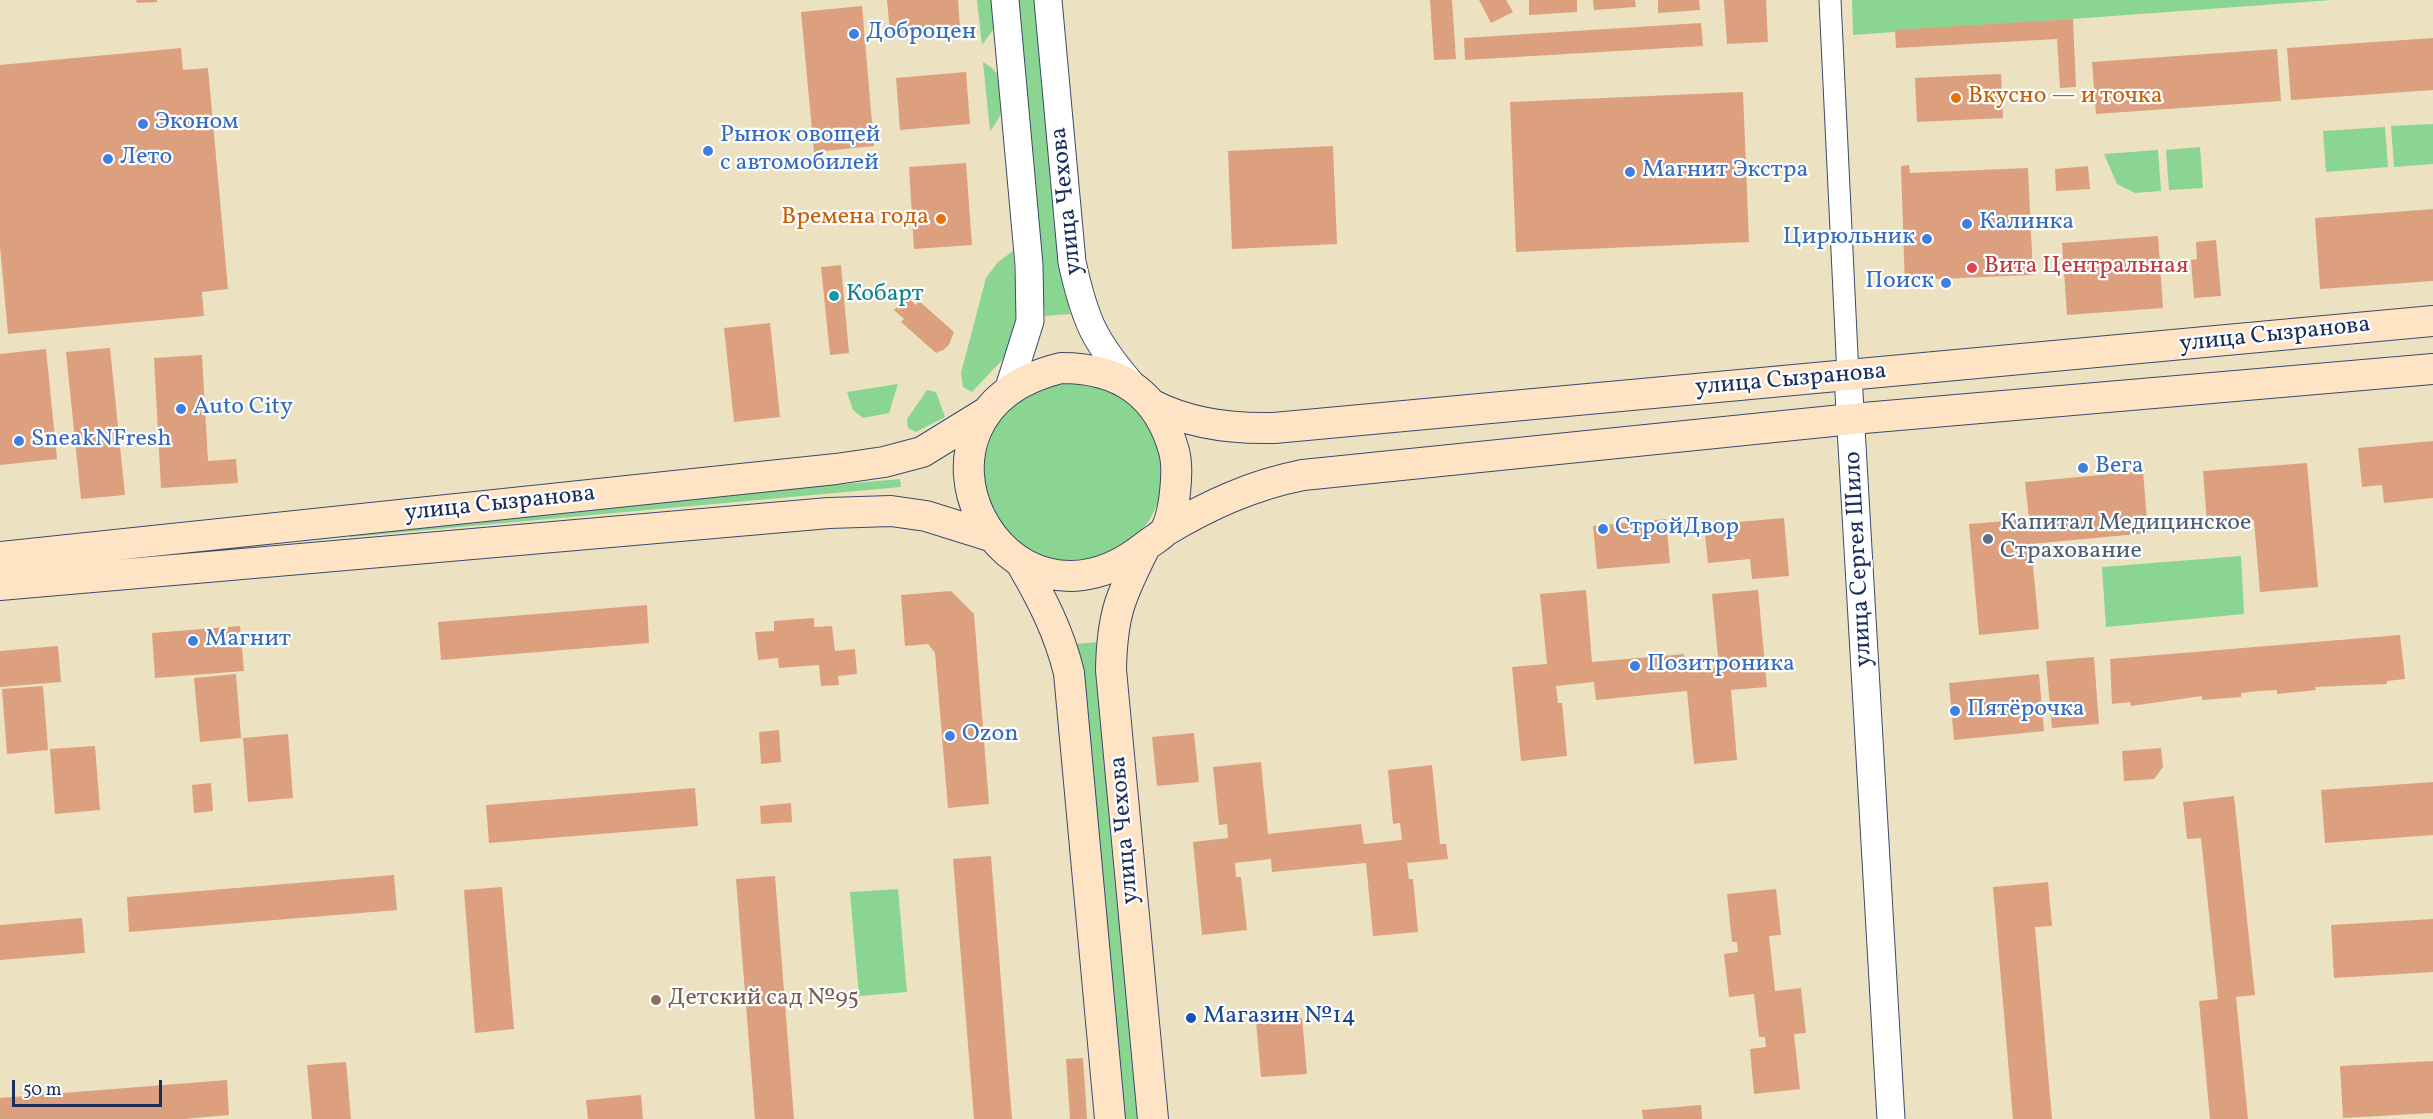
<!DOCTYPE html>
<meta charset="utf-8">
<style>
body{margin:0}
#map{position:relative;width:2433px;height:1119px;overflow:hidden;background:#ece2c1;font-family:Vollkorn,serif}
canvas{display:block}
.scale{position:absolute;left:12px;top:1080px;width:150px;height:27px;box-sizing:border-box;border:3px solid #1b2f5e;border-top:0;padding-left:8px;font-size:18px;line-height:21px;white-space:nowrap;color:#1b2f5e;-webkit-text-stroke:4px #fff;paint-order:stroke}
</style>
<div id="map">
<canvas width="2433" height="1119"></canvas>
<div class="scale">50 m</div>
</div>
<script>
const c = document.querySelector('canvas').getContext('2d');
c.lineJoin = 'round';
function fillPath(path, color) { c.fillStyle = color; c.fill(path, 'evenodd'); }
function strokePath(path, color, width, dash) { c.strokeStyle = color; c.lineWidth = width; c.lineCap = dash ? 'butt' : 'round'; c.setLineDash(dash || []); c.stroke(path); }
function write(font, color, halo, rows, align = 'center') {
  c.font = font + ' Vollkorn,serif'; c.lineWidth = 4.5; c.setLineDash([]); c.textBaseline = 'middle'; c.strokeStyle = halo; c.fillStyle = color; for (const [text, x, y, turn = 0] of rows) {
    c.save(); c.translate(x, y); c.rotate((+turn || 0) * Math.PI / 180); c.textAlign = isNaN(turn) ? turn : align; if (halo) c.strokeText(text, 0, 0); c.fillText(text, 0, 0); c.restore();
  }
}
fillPath(new Path2D(`
 M977,0H994L996,26L982,45Z
 M1015,0H1040L1070,314L1045,316Z
 M1852,0H2332L1853,35Z
 M983,62C1012,78 1010,108 990,131Z
 M2433,124V164L2394,167L2391,126Z
 M2385,127L2388,167L2326,172L2323,131Z
 M2200,147L2203,188L2169,190L2166,150Z
 M2158,150L2161,191L2135,193L2117,184L2104,154Z
 M1013,251L1019,328L1005,357L972,392L963,387L961,373L986,278L998,262Z
 M981 472a91 91 0 1 1 182 0a91 91 0 1 1-182 0Z
 M898,384L889,413L863,418L853,410L847,392Z
 M927,390L936,392L945,417L916,432L908,428L907,419Z
 M900,479L901,487L350,537L349,529Z
 M2241,556L2244,614L2106,627L2102,567Z
 M1098,642L1142,1119H1119L1075,644Z
 M898,889L907,992L859,996L850,892Z`), '#8bd592');
fillPath(new Path2D(`
 M136,0H157V2L137,3Z
 M887,0H958L960,27L890,33Z
 M1430,0H1452L1456,59L1434,60Z
 M1479,0H1506L1513,12L1491,23Z
 M1529,0H1577V12L1529,15Z
 M1593,0H1635L1636,7L1594,10Z
 M1658,0H1699L1700,10L1658,13Z
 M1724,0H1766L1768,42L1727,44Z
 M862,6L874,146L814,152L801,12Z
 M2073,19L2076,87L2060,88L2057,39L1896,48L1895,30Z
 M1701,23L1703,46L1465,60L1464,38Z
 M2433,38V90L2291,100L2287,48Z
 M181,48L183,70L208,68L228,289L202,292L204,316L8,334L0,247V65Z
 M2277,49L2281,101L2096,114L2092,62Z
 M966,72L970,124L900,130L896,78Z
 M2001,74L2003,118L1917,122L1915,78Z
 M1743,92L1749,242L1516,252L1510,102Z
 M1333,146L1337,244L1232,249L1228,151Z
 M966,163L972,245L914,249L909,167Z
 M1909,165L1910,173L2028,168L2033,275L1914,280V288H1905L1901,166Z
 M2088,166L2090,189L2056,191L2055,169Z
 M2433,209V281L2320,289L2315,218Z
 M2158,236L2163,308L2067,315L2062,243Z
 M2216,240L2221,296L2194,298L2191,260L2197,259L2196,242Z
 M841,265L849,353L830,355L821,267Z
 M906,296L916,305L919,301L954,332L949,345L943,350L936,353L901,322L904,319L894,310Z
 M770,323L780,417L734,422L724,328Z
 M110,348L125,495L81,499L66,352Z
 M46,349L57,459L0,465V354Z
 M202,355L208,461L236,459L238,483L161,488L154,358Z
 M2433,441V498L2384,503L2382,485L2362,487L2358,448Z
 M2307,463L2318,587L2260,592L2254,520L2207,523L2203,471Z
 M2143,471L2148,533L2031,544L2039,629L1979,635L1969,524L2029,519L2025,482Z
 M1784,518L1789,576L1752,579L1750,559L1708,563L1704,525Z
 M1666,519L1670,563L1597,569L1593,526Z
 M1586,590L1592,662L1684,654L1685,670L1719,667L1712,594L1758,590L1767,687L1731,690L1737,760L1694,764L1687,691L1596,700L1594,682L1556,686L1558,703H1562L1567,756L1521,761L1512,667L1547,664L1540,594Z
 M951,591L974,614L989,804L948,808L935,653L928,644L905,646L901,595Z
 M647,605L649,643L441,660L438,622Z
 M814,618V627L832,626L835,651L855,649L857,674L838,676L839,685L821,686L819,665L779,668L778,658L758,660L755,632L774,631V621Z
 M240,626L244,671L155,678L152,633Z
 M2400,635L2405,679L2387,681V684L2315,687L2316,690L2277,694V690L2259,691L2241,693V697L2202,700V696L2131,706L2130,702L2112,704L2110,659Z
 M58,646L61,682L0,687V651Z
 M2094,657L2099,724L2052,728L2046,661Z
 M236,674L241,738L200,742L194,678Z
 M2039,674L2044,731L1954,740L1949,683Z
 M43,686L48,750L7,754L2,689Z
 M779,730L781,762L761,764L759,732Z
 M1194,733L1199,782L1157,786L1152,737Z
 M288,734L293,798L248,802L243,738Z
 M95,746L100,810L55,814L50,749Z
 M2161,748L2163,767L2154,779L2124,781L2122,751Z
 M1261,762L1268,834L1361,824L1364,844L1402,840L1400,823L1393,824L1388,770L1432,765L1440,844H1446L1448,859L1407,863L1409,879H1413L1418,932L1373,936L1366,863L1272,872L1271,859L1235,863L1236,877H1241L1247,930L1202,935L1193,842L1228,838L1227,824L1219,825L1213,767Z
 M2433,782V835L2325,843L2321,790Z
 M211,783L213,811L194,813L192,785Z
 M695,788L698,826L489,843L486,805Z
 M2234,796L2255,995L2236,997L2248,1119H2210L2199,1001L2218,999L2201,838L2187,839L2183,802Z
 M791,803L792,822L761,824L760,806Z
 M991,856L1012,1119H974L953,859Z
 M394,875L397,910L129,932L127,897Z
 M775,876L794,1119H755L736,879Z
 M2048,882L2052,926L2035,927L2052,1119H2013L1993,887Z
 M502,887L514,1029L475,1033L464,890Z
 M1776,889L1781,935L1769,936L1775,991L1801,988L1806,1033L1794,1034L1800,1089L1754,1094L1750,1049L1766,1047L1765,1037H1759L1754,994L1729,997L1724,954L1738,952L1737,942H1732L1727,894Z
 M82,918L85,953L0,960V925Z
 M2433,919V972L2334,978L2331,925Z
 M1302,1018L1307,1074L1261,1077L1256,1022Z
 M1083,1058L1087,1119H1070L1066,1059Z
 M2433,1061V1113L2343,1118L2340,1066Z
 M346,1062L351,1119H312L307,1065Z
 M227,1080L229,1115L184,1119H0V1098Z
 M641,1095L643,1119H588L586,1100Z
 M1701,1105L1702,1119H1643L1642,1110Z`), '#dca07f');
const minor = new Path2D(`
 M1830,0L1848,376`);
const tertiary = new Path2D(`
 M1005,0L1029,265L1030,321L1009,388
 M1048,0L1072,262C1085,321 1094,341 1133,386
 M1848,376L1891,1119`);
const secondary = new Path2D(`
 M1061,368C1119,368 1158,393 1174,451C1179,469 1175,514 1165,531C1161,536 1152,541 1147,545C1003,662 876,413 1061,368Z
 M1153,405C1190,424 1232,429 1274,428L2433,321
 M1165,531C1209,505 1252,485 1303,475L1852,419L2433,369
 M1144,549C1120,597 1112,615 1111,670L1153,1119
 M0,557L836,469L884,462L922,452L987,412
 M1021,563C1042,599 1059,632 1069,673L1110,1119
 M0,585L829,513L891,511L926,516L990,536`);
strokePath(minor, '#3a4a6d', 23);
strokePath(tertiary, '#3a4a6d', 29);
strokePath(secondary, '#3a4a6d', 32);
strokePath(minor, '#fff', 21);
strokePath(tertiary, '#fff', 27);
strokePath(secondary, '#fee4c5', 30);
for (const [x, y, r, color] of [
 [854,34,6,"#3f7fe0"],
 [1956,98,6,"#e8710a"],
 [143,124,6,"#3f7fe0"],
 [708,151,6,"#3f7fe0"],
 [108,159,6,"#3f7fe0"],
 [1630,172,6,"#3f7fe0"],
 [941,219,6,"#e8710a"],
 [1967,224,6,"#3f7fe0"],
 [1927,239,6,"#3f7fe0"],
 [1972,268,6,"#e0444e"],
 [1946,283,6,"#3f7fe0"],
 [834,296,6,"#0f9aa8"],
 [181,409,6,"#3f7fe0"],
 [19,441,6,"#3f7fe0"],
 [2083,468,6,"#3f7fe0"],
 [1603,529,6,"#3f7fe0"],
 [1988,539,6,"#5c6f8a"],
 [193,641,6,"#3f7fe0"],
 [1635,666,6,"#3f7fe0"],
 [1955,711,6,"#3f7fe0"],
 [950,736,6,"#3f7fe0"],
 [656,1000,6,"#8d6e63"],
 [1191,1018,6,"#1a4fb4"]
]) { const dot = new Path2D(); dot.arc(x, y, r, 0, 2 * Math.PI); c.fillStyle = color; c.fill(dot); strokePath(dot, '#fff', 2); }
write('24px', '#366cbe', '#fff', [
 ["Доброцен",866,34],
 ["Эконом",155,124],
 ["Рынок овощей",720,137],
 ["с автомобилей",720,165],
 ["Лето",120,159],
 ["Магнит Экстра",1642,172],
 ["Калинка",1979,224],
 ["Цирюльник",1915,239,"right"],
 ["Поиск",1934,283,"right"],
 ["Auto City",193,409],
 ["SneakNFresh",31,441],
 ["Вега",2095,468],
 ["СтройДвор",1615,529],
 ["Магнит",205,641],
 ["Позитроника",1647,666],
 ["Пятёрочка",1967,711],
 ["Ozon",962,736]
], 'left');
write('24px', '#c56008', '#fff', [
 ["Вкусно — и точка",1968,98],
 ["Времена года",929,219,"right"]
], 'left');
write('24px', '#1b2f5e', '#fff', [
 ["улица Чехова",1068,201,-96],
 ["улица Сызранова",2275,336,-6],
 ["улица Сызранова",1791,381,-5],
 ["улица Сызранова",500,505,-6],
 ["улица Сергея Шило",1860,559,-93],
 ["улица Чехова",1126,830,-95]
]);
write('24px', '#be3a42', '#fff', [
 ["Вита Центральная",1984,268]
], 'left');
write('24px', '#0d838f', '#fff', [
 ["Кобарт",846,296]
], 'left');
write('24px', '#4e5e75', '#fff', [
 ["Капитал Медицинское",2000,525],
 ["Страхование",2000,553]
], 'left');
write('24px', '#785e54', '#fff', [
 ["Детский сад №95",668,1000]
], 'left');
write('24px', '#164399', '#fff', [
 ["Магазин №14",1203,1018]
], 'left');
</script>
